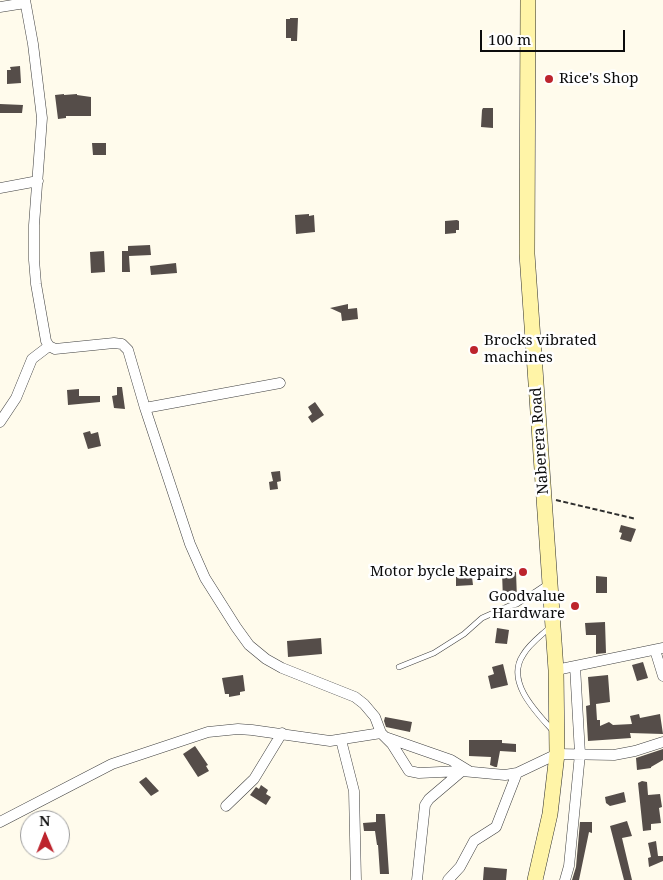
<!DOCTYPE html>
<style>
body{margin:0}
#map{position:relative;width:663px;height:880px;overflow:hidden;background:#fffbec;font-family:"Noto Serif",serif}
canvas{display:block}
.north{position:absolute;left:20px;top:810px;width:50px;height:50px;box-sizing:border-box;background:#fff;border:1px solid #9e9e9e;border-radius:50%;rotate:359deg;font-size:14px;font-weight:700;line-height:20px;text-align:center;color:#0c0c0c}
.north::after{content:'';display:block;margin:auto;width:18px;height:22px;background:#bd242d;clip-path:polygon(50% 0,100% 100%,50% 72%,0 100%)}
.scale{position:absolute;left:480px;top:30px;width:145px;height:22px;box-sizing:border-box;border:2px solid #0c0c0c;border-top:0;padding-left:6px;font-size:15px;line-height:18px;white-space:nowrap;color:#0c0c0c;-webkit-text-stroke:4px #fff;paint-order:stroke}
</style>
<div id="map">
<canvas width="663" height="880"></canvas>
<div class="north">N</div>
<div class="scale">100 m</div>
</div>
<script>
const c = document.querySelector('canvas').getContext('2d');
c.lineJoin = 'round';
function fillPath(path, color) { c.fillStyle = color; c.fill(path, 'evenodd'); }
function strokePath(path, color, width, dash) { c.strokeStyle = color; c.lineWidth = width; c.lineCap = dash ? 'butt' : 'round'; c.setLineDash(dash || []); c.stroke(path); }
function write(font, color, halo, rows, align = 'center') {
  c.font = font + ' "Noto Serif",serif'; c.lineWidth = 5; c.setLineDash([]); c.textBaseline = 'middle'; c.strokeStyle = halo; c.fillStyle = color; for (const [text, x, y, turn = 0] of rows) {
    c.save(); c.translate(x, y); c.rotate((+turn || 0) * Math.PI / 180); c.textAlign = isNaN(turn) ? turn : align; if (halo) c.strokeText(text, 0, 0); c.fillText(text, 0, 0); c.restore();
  }
}
fillPath(new Path2D(`
 M290,18H298L297,41H291V38H286V19H290Z
 M20,66L21,83L7,84V70H11L10,67Z
 M64,94V95L77,94V95L91,97V116H66V118L58,119L55,95Z
 M0,104L23,105L22,113H0Z
 M483,108H493V128L481,127L482,110Z
 M92,143H106V155H93Z
 M309,214V216L314,215L315,232L296,234L295,215Z
 M457,220L459,221V230H456V233L445,234V221Z
 M150,245L151,255L129,256L130,272H122V251H128V246Z
 M104,251L105,272L91,273L90,252Z
 M176,263L177,273L151,275L150,266Z
 M348,304V309L357,308L358,319L342,321L341,313L330,308Z
 M117,387H122L125,409L114,408L112,396L117,395Z
 M79,389V396H100V402L68,405L67,390Z
 M315,402L324,415L312,423L308,417L312,414L308,407Z
 M90,431L91,434L98,432L101,446L88,449L83,433Z
 M280,471L281,481L277,482L278,489L270,490L269,482L273,481L271,472Z
 M621,525L636,529L631,542L620,539L622,533L619,532Z
 M502,572H516L517,599L515,600H503Z
 M596,576L607,577V593H596Z
 M456,577H472L473,585L456,586Z
 M605,622L606,653L596,654V635H586L585,623Z
 M497,628L509,630L507,644L495,643Z
 M321,638L322,654L288,657L287,641Z
 M643,662L648,678L637,681L632,665Z
 M503,664L508,685L491,689L488,676L494,674L492,667Z
 M243,675L245,691L240,692V695L229,697V694H225L222,678Z
 M608,675L610,702L596,704L597,720H600V726L609,722L613,725L632,724L630,716L639,714L640,718L660,714L663,734L630,733L631,738L588,741L586,706L590,705L588,677Z
 M385,717L412,722L410,732L386,727L384,721Z
 M469,740H502V743L516,744V752L500,751L497,767H495L490,765L491,757L469,756Z
 M195,746L208,765L206,766L209,771L198,777L183,754Z
 M663,749V760L651,767V768L637,770L636,758Z
 M146,777L159,791L151,796L139,782Z
 M642,781L647,782L648,795L660,794L662,807L659,808L661,823L651,824V830L643,831L638,783Z
 M261,785L268,790L266,794L271,797L266,805L250,795L256,787L259,789Z
 M624,792L626,802L610,806L606,803L605,797Z
 M376,814H385L389,874H380L378,845H377L375,831H364L363,823L376,822Z
 M627,821L632,836L622,838L632,880H624L610,826Z
 M580,822H592V833L589,832L579,880H572L576,867Z
 M656,841L658,856H663V861L649,867L648,858L651,857L648,843Z
 M484,867L507,869L506,880H483Z`), '#554d49');
const lane = new Path2D(`
 M550,627C542,635 529,644 523,655C505,682 537,713 554,732
 M399,667L434,653L464,634L482,618L509,606L517,604L547,584`);
const street = new Path2D(`
 M25,0L33,44L42,118L34,225V260L36,284L46,341L49,346L55,349L114,343L122,344L128,350L145,408L190,544L205,578L236,627L249,645L266,659L282,668L355,697L364,704L375,717L381,733L392,744L409,771L419,773L462,771L505,775L517,773L557,754L614,755L635,751L663,742
 M0,7L25,3
 M0,188L38,181
 M145,408L280,383
 M0,422L16,398L32,359L49,346
 M655,650L663,676
 M556,670L663,648
 M385,737L451,760L469,771
 M341,740L354,791L356,880
 M226,806L254,779L282,733
 M0,822L112,764L208,732L238,729L252,730L330,741L381,733
 M417,880L425,805L429,799L462,771
 M448,880L460,867L474,841L496,827L517,773
 M565,880L569,866L580,754L575,666`);
const secondary = new Path2D(`
 M528,0L527,254L556,670L557,754L550,814L535,880`);
strokePath(lane, '#3f3f3f', 6);
strokePath(street, '#3f3f3f', 11);
strokePath(secondary, '#2e2e2e', 16);
strokePath(new Path2D(`
 M556,500L636,519`), '#2e2e2e', 2, [5, 2.5]);
strokePath(lane, '#fff', 5);
strokePath(street, '#fff', 10);
strokePath(secondary, '#fff4a7', 15);
for (const [x, y, r, color] of [
 [549,79,5,"#bd242d"],
 [474,350,5,"#bd242d"],
 [523,572,5,"#bd242d"],
 [575,606,5,"#bd242d"]
]) { const dot = new Path2D(); dot.arc(x, y, r, 0, 2 * Math.PI); c.fillStyle = color; c.fill(dot); strokePath(dot, '#fff', 2); }
write('15px', '#0c0c0c', '#fff', [
 ["Rice's Shop",559,79],
 ["Brocks vibrated",484,341],
 ["machines",484,358],
 ["Motor bycle Repairs",513,572,"right"],
 ["Goodvalue",565,597,"right"],
 ["Hardware",565,614,"right"]
], 'left');
write('15px', '#0c0c0c', '#fff', [
 ["Naberera Road",540,441,-94]
]);
</script>
